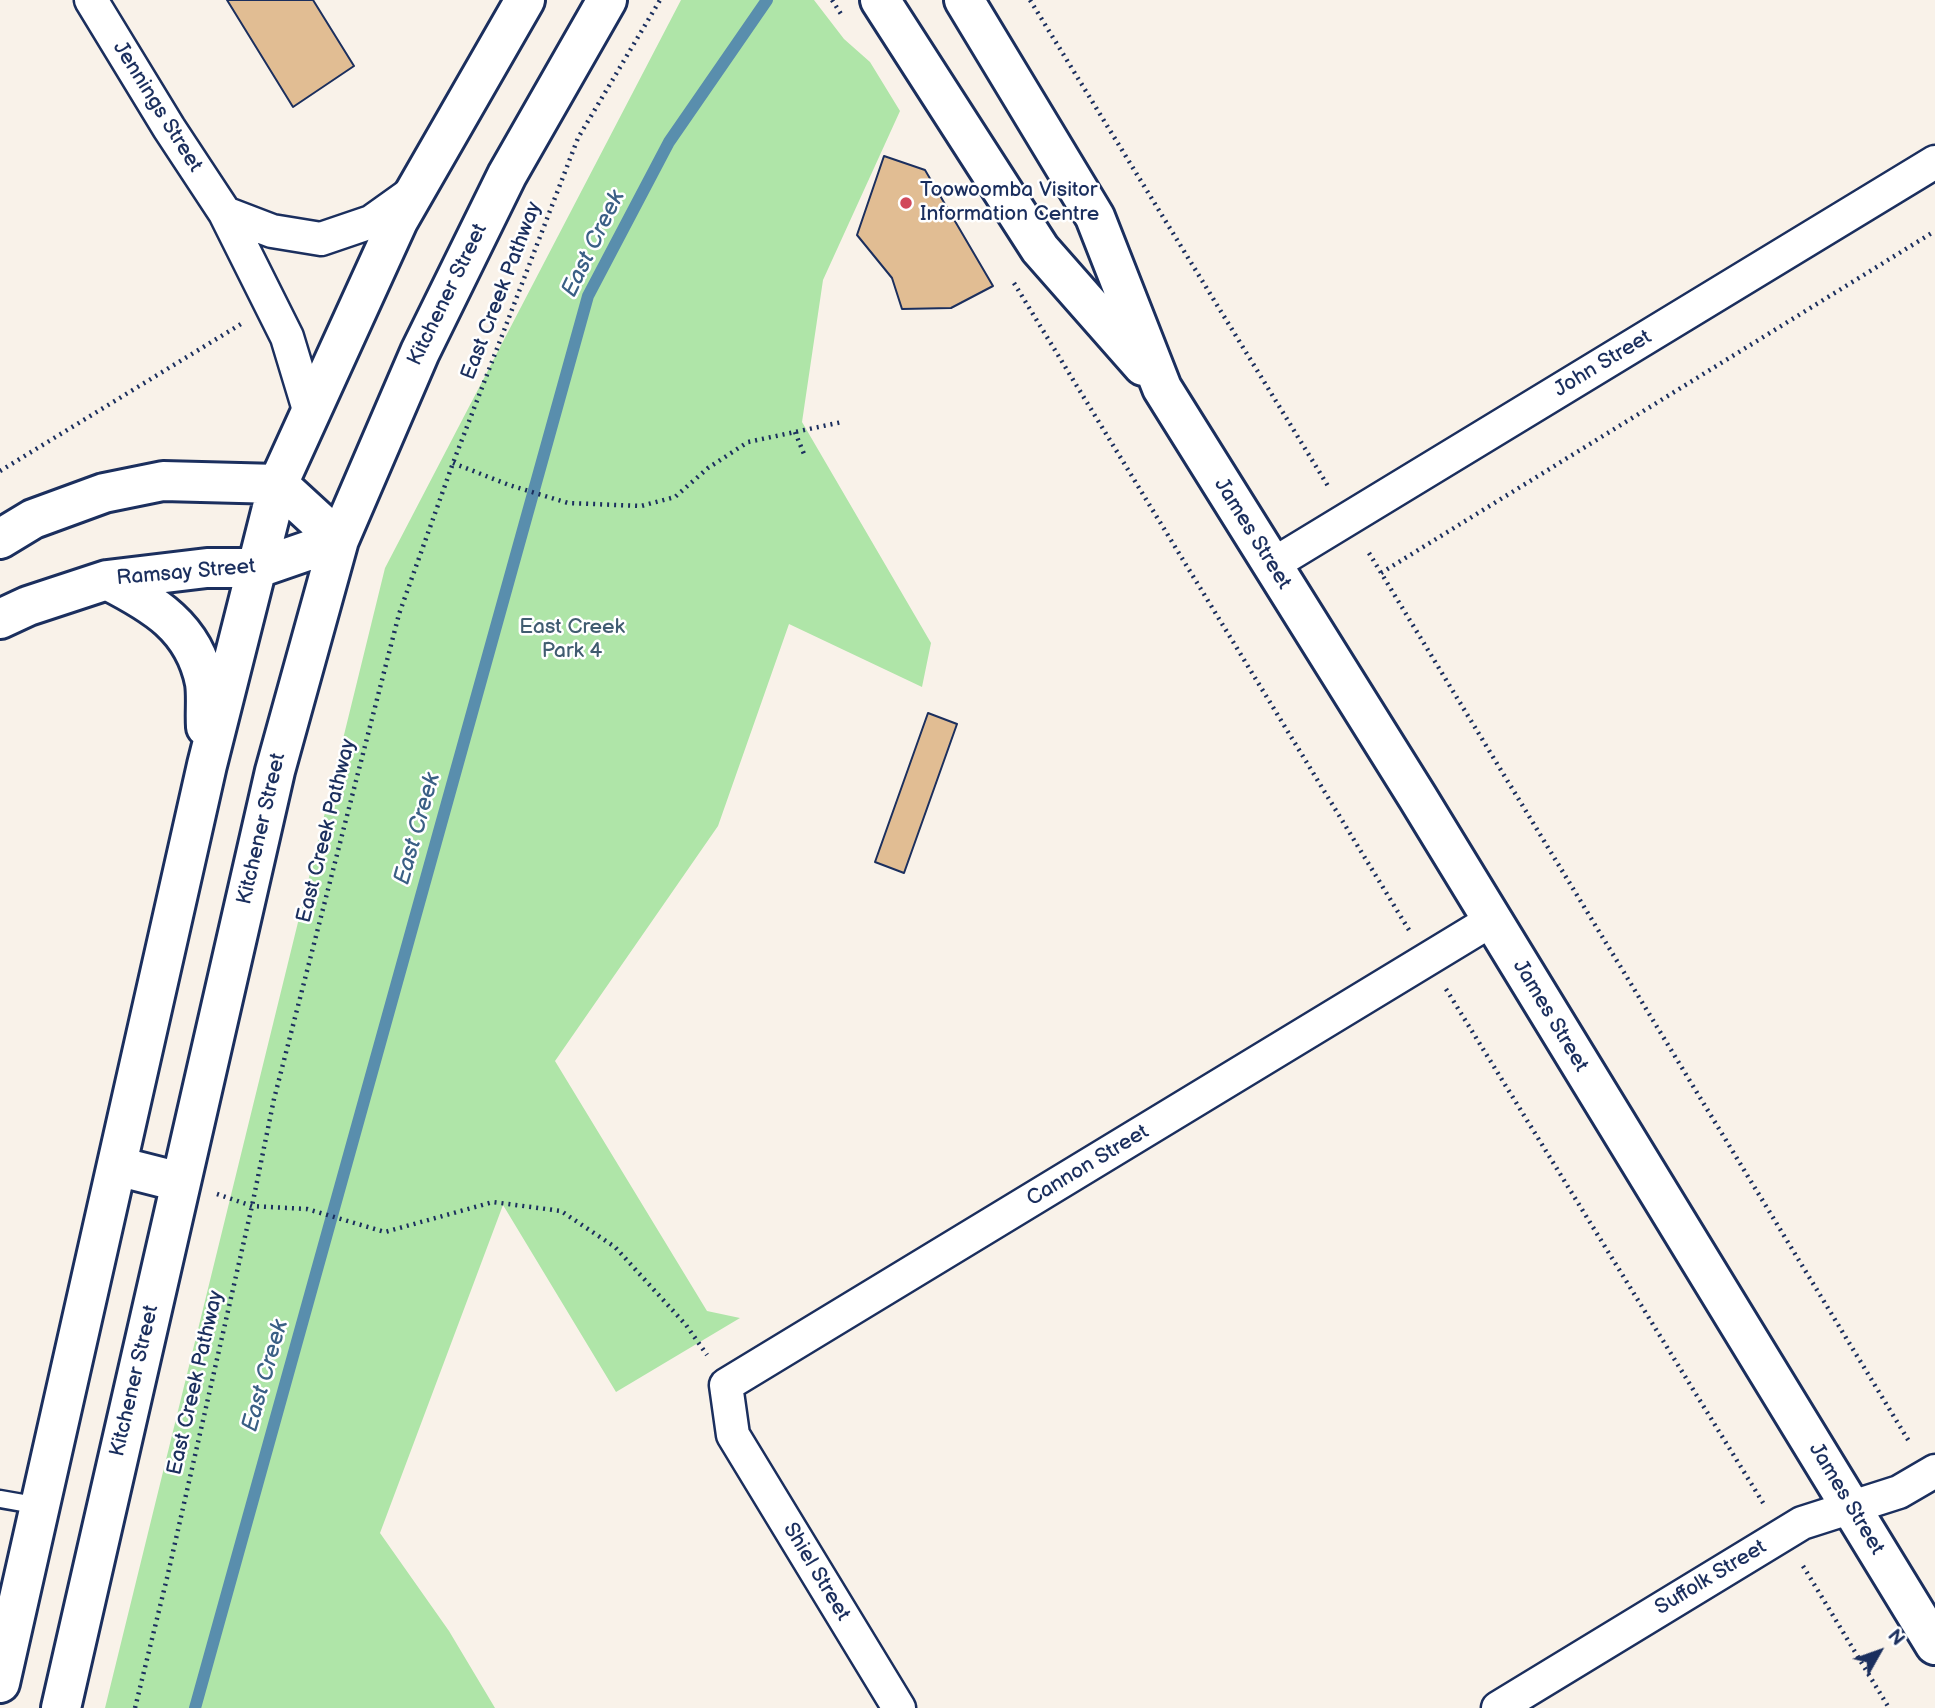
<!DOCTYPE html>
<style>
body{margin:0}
#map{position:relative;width:1935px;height:1708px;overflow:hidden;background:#f9f2e9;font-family:"Balsamiq Sans",sans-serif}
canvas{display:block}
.north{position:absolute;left:1844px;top:1617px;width:70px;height:70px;-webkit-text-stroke:5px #fff;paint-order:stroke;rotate:50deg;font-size:19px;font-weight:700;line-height:28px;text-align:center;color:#1b2f5e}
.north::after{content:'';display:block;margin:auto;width:24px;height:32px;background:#1b2f5e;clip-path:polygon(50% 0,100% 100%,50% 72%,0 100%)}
</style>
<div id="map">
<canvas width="1935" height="1708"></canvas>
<div class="north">N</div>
</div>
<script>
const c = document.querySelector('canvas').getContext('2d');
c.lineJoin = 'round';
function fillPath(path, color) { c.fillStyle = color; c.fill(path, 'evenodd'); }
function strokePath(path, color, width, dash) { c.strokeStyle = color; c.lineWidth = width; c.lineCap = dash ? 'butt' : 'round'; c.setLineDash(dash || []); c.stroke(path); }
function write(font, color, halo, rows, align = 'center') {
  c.font = font + ' "Balsamiq Sans",sans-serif'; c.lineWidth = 5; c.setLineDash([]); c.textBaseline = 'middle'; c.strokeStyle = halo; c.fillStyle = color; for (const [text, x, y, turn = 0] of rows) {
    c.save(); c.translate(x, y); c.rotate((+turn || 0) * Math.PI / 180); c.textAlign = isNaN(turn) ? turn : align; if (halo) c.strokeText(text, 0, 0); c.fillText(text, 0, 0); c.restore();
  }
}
fillPath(new Path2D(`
 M681,0H814L844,39L870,62L900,111L823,280L802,422L931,643L922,687L789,624L718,826L555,1061L707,1311L740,1318L616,1392L503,1205L380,1533L449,1631L495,1708H105L385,568Z`), '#afe5a8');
strokePath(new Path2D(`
 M195,1708L588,296L669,142L767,0`), '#598ead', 12);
const building = new Path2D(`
 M227,0H313L354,66L293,107Z
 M884,156L925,170L993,286L951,308L902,309L892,278L857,235Z
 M928,713L957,724L904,873L875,862Z`);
fillPath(building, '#e1bd93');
strokePath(building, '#1b2f5e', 2);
const lane = new Path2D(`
 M0,1499L40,1506`);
const street = new Path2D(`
 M91,0L169,128L225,213L287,337L310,413
 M225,213L272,231L321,239L371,222L413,192
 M1272,565L1935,162
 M899,1708L733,1435L726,1385L1492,920
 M1498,1708L1802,1523L1899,1492L1935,1471`);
const secondary = new Path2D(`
 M0,539L33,519L104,493L163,481L278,484L339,540L258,568H207L107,580L28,606L0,619
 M107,580C154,604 194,627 205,683C207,697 205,713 206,727
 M117,1166L180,1182
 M0,1683L207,765L278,484L398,221L525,0
 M61,1708L275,771L339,540L420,352L507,175L607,0`);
const highway = new Path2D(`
 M880,0L1040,249L1143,366
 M964,0L1095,217L1162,388L1418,798L1935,1645`);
strokePath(lane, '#1b2f5e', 21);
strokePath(street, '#1b2f5e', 37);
strokePath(secondary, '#1b2f5e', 44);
strokePath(highway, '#1b2f5e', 44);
strokePath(new Path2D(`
 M832,0L841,14
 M1030,0L1328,486
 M1014,283L1409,930
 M795,432L804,454
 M453,463L509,485L568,503L641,506L675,497L708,468L748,442L842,422
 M0,471L241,324
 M1369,553L1910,1443
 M1381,573L1935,231
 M1446,989L1765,1506
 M217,1194L252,1206L307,1209L385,1232L493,1202L561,1211L615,1247L686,1325L707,1355
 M1803,1566L1889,1708
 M135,1708L167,1578L252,1206L274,1099L399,614L453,463L578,138L660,0`), '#1b2f5e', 4.5, [2, 5]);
strokePath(lane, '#fff', 16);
strokePath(street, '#fff', 32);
strokePath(secondary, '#fff', 38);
strokePath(highway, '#fff', 38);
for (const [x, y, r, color] of [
 [906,203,7,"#d1495b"]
]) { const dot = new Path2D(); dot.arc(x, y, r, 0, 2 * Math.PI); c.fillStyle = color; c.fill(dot); strokePath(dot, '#fff', 2.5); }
write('21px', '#1b2f5e', '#fff', [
 ["Jennings Street",157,107,58],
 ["East Creek Pathway",502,291,-69],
 ["Kitchener Street",448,295,-64],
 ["John Street",1603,364,-31],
 ["James Street",1252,534,58],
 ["Ramsay Street",186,573,-5],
 ["Kitchener Street",262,829,-77],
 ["East Creek Pathway",327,831,-76],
 ["James Street",1550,1016,59],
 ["Cannon Street",1088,1166,-31],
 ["Kitchener Street",135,1381,-77],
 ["East Creek Pathway",196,1383,-77],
 ["James Street",1846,1499,59],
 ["Shiel Street",816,1572,59],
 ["Suffolk Street",1711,1578,-31]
]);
write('21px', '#1b2f5e', '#fff', [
 ["Toowoomba Visitor",920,191],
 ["Information Centre",920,215]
], 'left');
write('21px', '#405c70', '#fff', [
 ["East Creek",572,628],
 ["Park 4",572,652]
]);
write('italic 23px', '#3a5f85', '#fff', [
 ["East Creek",594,244,-64],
 ["East Creek",418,829,-74],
 ["East Creek",266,1376,-74]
]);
</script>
